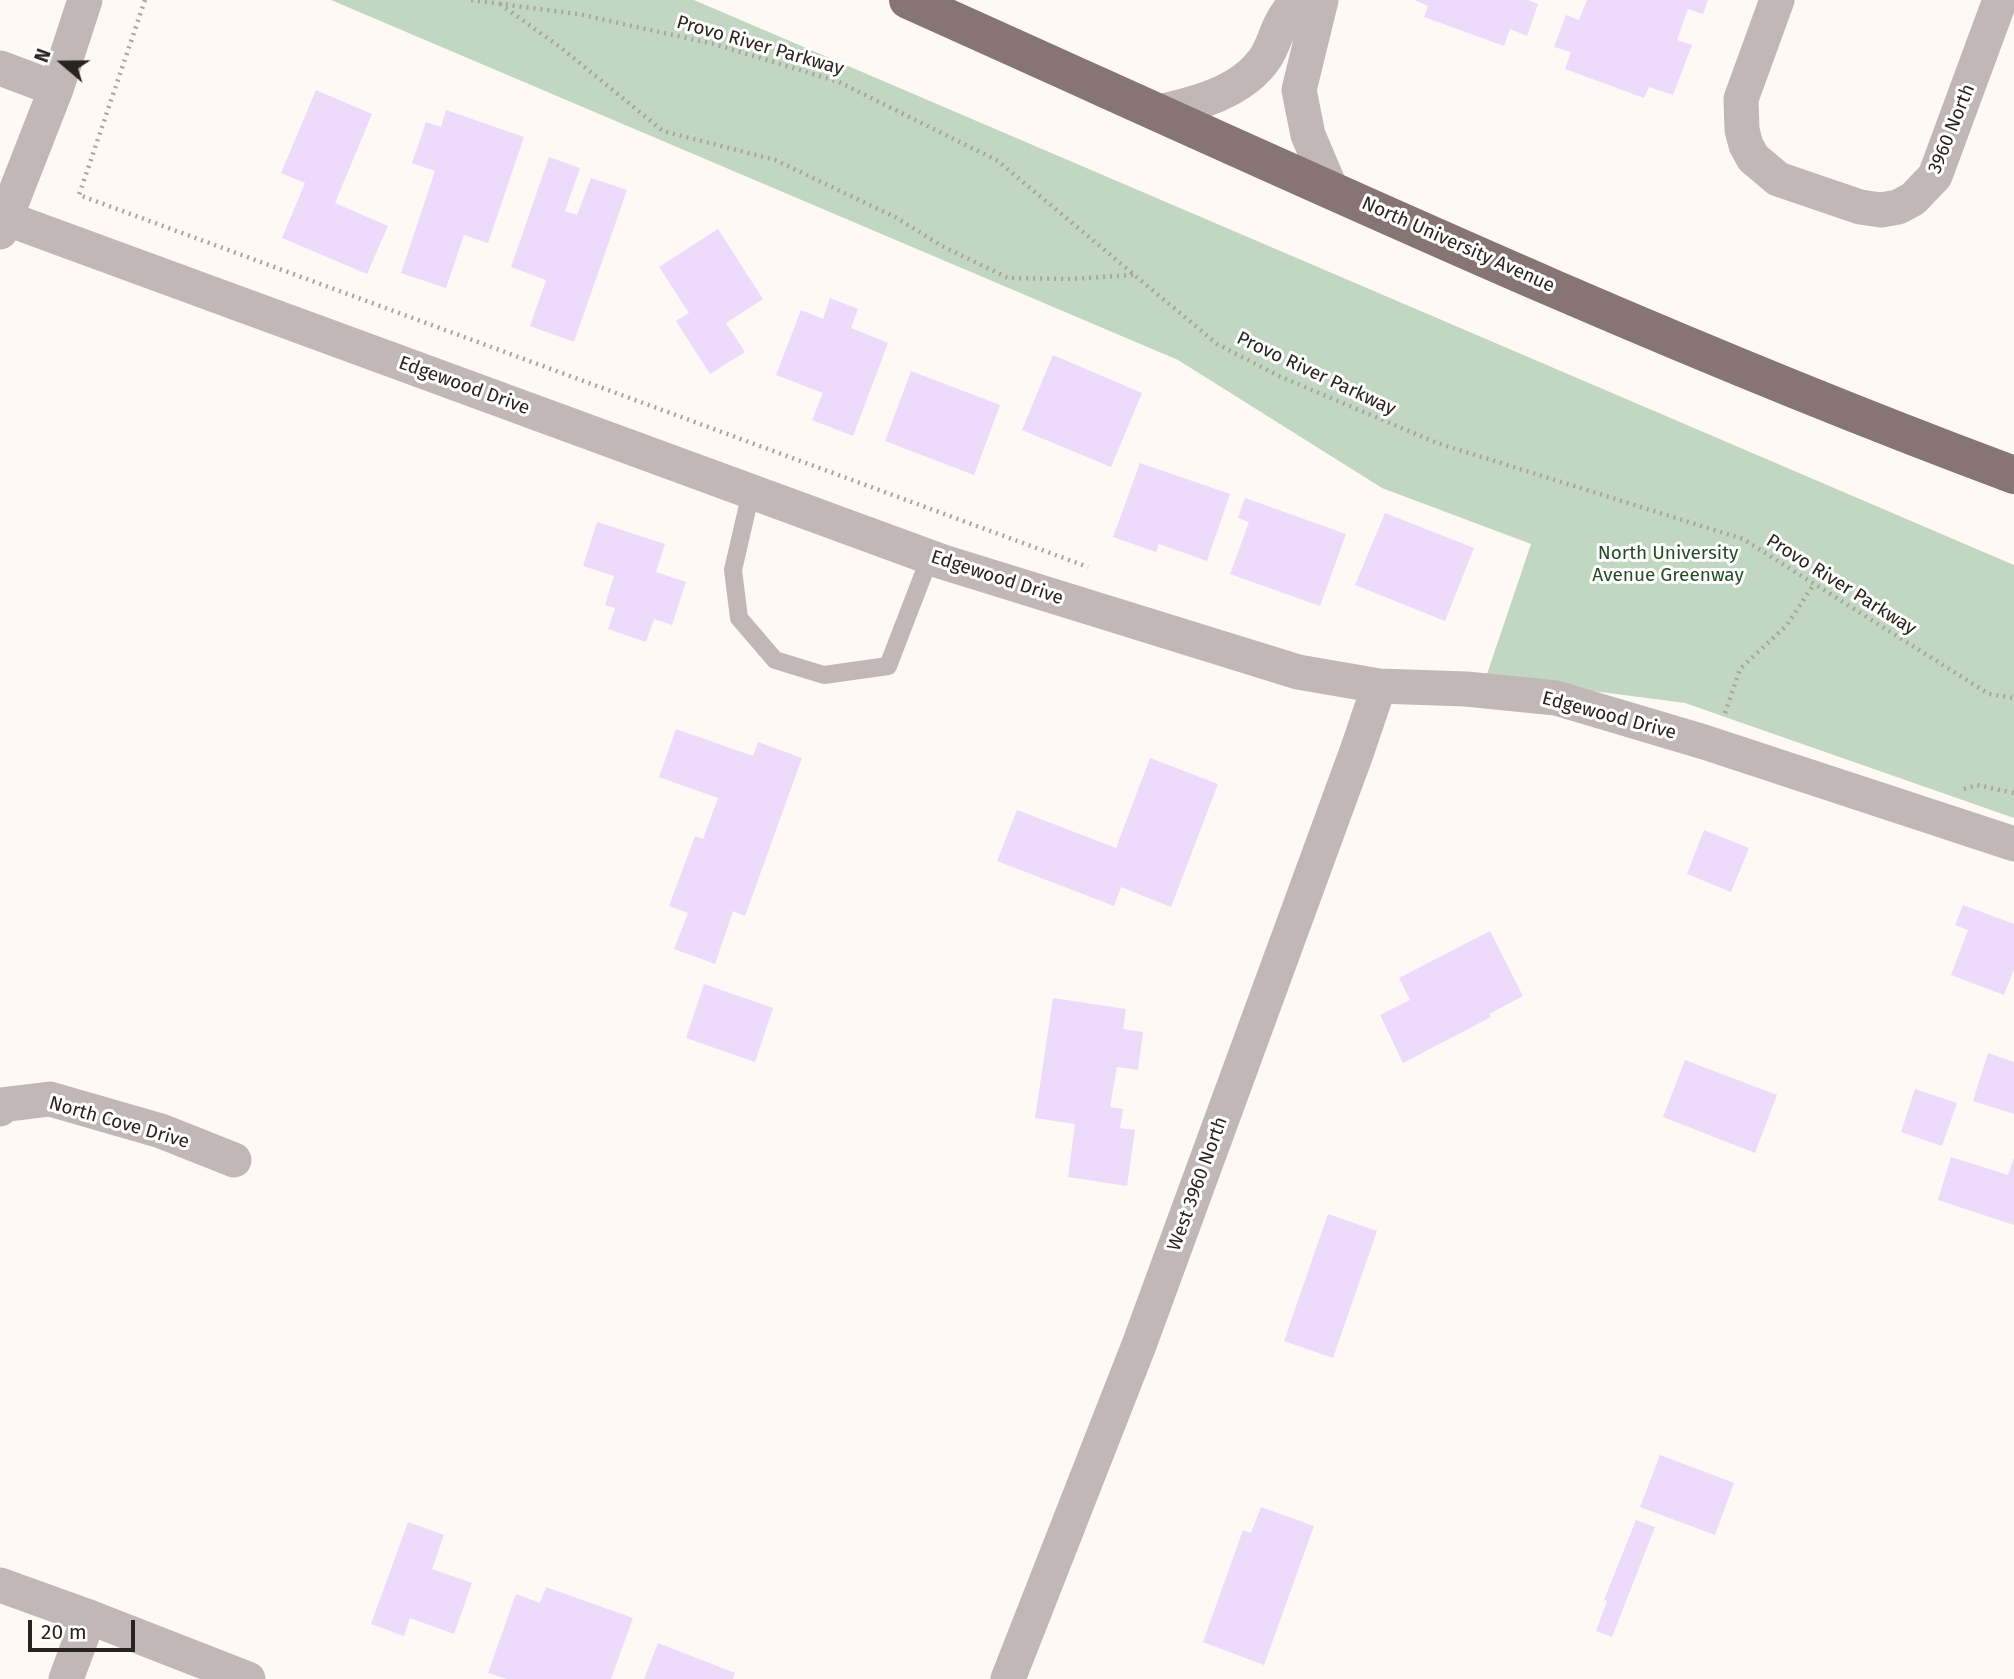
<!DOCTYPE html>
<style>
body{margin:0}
#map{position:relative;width:2014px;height:1679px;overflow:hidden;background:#fef9f4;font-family:"Fira Sans",sans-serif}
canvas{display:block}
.north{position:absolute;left:28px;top:28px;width:70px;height:70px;-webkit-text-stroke:5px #fff;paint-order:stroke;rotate:290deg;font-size:19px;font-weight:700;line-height:28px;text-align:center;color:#29241f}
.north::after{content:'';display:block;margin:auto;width:24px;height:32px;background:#29241f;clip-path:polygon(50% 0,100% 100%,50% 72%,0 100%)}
.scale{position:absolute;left:28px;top:1620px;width:107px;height:32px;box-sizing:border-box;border:4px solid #29241f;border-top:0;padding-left:9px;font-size:21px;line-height:24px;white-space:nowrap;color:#29241f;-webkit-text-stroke:5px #fff;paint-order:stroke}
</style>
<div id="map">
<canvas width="2014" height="1679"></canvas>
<div class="north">N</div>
<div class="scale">20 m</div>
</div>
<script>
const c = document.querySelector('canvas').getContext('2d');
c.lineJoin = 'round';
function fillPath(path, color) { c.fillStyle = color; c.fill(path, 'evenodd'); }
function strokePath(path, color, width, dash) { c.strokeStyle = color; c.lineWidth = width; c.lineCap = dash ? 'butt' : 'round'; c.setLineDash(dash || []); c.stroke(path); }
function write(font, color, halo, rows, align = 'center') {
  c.font = font + ' "Fira Sans",sans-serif'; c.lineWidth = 6; c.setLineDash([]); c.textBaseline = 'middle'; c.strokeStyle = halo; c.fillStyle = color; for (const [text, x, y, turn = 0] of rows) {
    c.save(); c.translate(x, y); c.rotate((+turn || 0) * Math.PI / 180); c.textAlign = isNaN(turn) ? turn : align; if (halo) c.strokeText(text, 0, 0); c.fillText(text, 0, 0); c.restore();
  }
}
fillPath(new Path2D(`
 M331,0H694L2014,565V818L1685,703L1486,677L1531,544L1382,488L1178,360Z`), '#c2d7c1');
fillPath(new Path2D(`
 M1414,0H1528L1538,4L1527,36L1510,29L1504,46L1424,17L1428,6Z
 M1587,0H1708L1703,14L1688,9L1677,40L1692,45L1673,95L1649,87L1644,98L1565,69L1571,52L1554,47L1566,15L1579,20Z
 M316,90L372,114L335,203L388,226L367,274L282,238L305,183L281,173Z
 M446,110L524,137L488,243L464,235L446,288L401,273L435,171L412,163L426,122L441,127Z
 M549,157L580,168L565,211L577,215L591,178L627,190L574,342L530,326L546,280L511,267Z
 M718,229L763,299L726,323L745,352L710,374L676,321L689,313L659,267Z
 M830,298L858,309L851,328L888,343L853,436L812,420L823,393L776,375L801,310L823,319Z
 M1053,355L1142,393L1111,467L1022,430Z
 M911,371L1000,405L974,475L885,441Z
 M1140,463L1230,494L1207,561L1159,544L1156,552L1113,537Z
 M1245,498L1346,534L1320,606L1230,574L1249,522L1238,518Z
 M1385,513L1474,548L1445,621L1355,585Z
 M597,522L665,544L656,572L686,582L672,625L654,619L646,642L608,629L615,608L605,605L614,576L583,566Z
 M676,729L753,756L758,742L802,758L745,916L733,911L715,964L674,949L688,913L669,906L695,836L703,839L718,798L659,777Z
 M1150,758L1218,784L1171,907L1121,887L1114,906L997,861L1017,810L1116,848Z
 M1704,830L1749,848L1731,892L1687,874Z
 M1963,905L2014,924V969L2004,995L1951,975L1968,930L1955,925Z
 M1490,931L1523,996L1489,1014L1491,1017L1403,1063L1380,1015L1410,1000L1399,978Z
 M704,984L773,1008L755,1062L686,1038Z
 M1053,998L1126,1009L1123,1029L1143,1032L1138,1070L1117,1067L1110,1107L1123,1109L1120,1128L1135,1130L1127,1186L1068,1177L1075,1124L1035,1118Z
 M1988,1053L2014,1062V1114L1973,1101Z
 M1685,1060L1777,1095L1755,1153L1663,1117Z
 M1915,1089L1957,1103L1942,1146L1901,1132Z
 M1951,1157L2008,1175L2014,1157V1225L1938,1200Z
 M1328,1214L1377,1231L1333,1358L1284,1341Z
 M1660,1455L1734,1483L1715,1535L1640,1507Z
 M1261,1507L1314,1526L1264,1665L1203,1642L1243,1530L1251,1533Z
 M1636,1520L1655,1527L1612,1637L1596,1631L1607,1601L1604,1600Z
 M408,1522L444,1535L432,1569L472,1583L454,1634L410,1618L404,1636L371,1624Z
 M546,1587L633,1618L611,1679H507L488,1673L516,1594L540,1603Z
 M658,1643L735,1673L733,1679H644Z`), '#ecdbfb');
strokePath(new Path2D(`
 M145,0L79,195L1088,567
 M471,0L578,14L714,44L839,82L998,161L1217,344L1279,376L1437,443L1743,539L1989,694L2014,698
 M500,4L560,47L663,131L775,160L895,217L942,246L1008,278L1071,279L1133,275
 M1725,713L1740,669L1787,625L1814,584
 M1964,789L1977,785L2014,793`), '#aaa5a0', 4.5, [2, 5]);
strokePath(new Path2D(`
 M751,492L733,570L739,618L775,660L824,675L888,666L930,557`), '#c0b7b6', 18);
strokePath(new Path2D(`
 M1321,0L1299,90L1308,135L1331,189
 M1777,0L1741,99L1742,130L1746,145L1753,158L1778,179L1860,207L1881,210L1898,207L1913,199L1935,176L2000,0
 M0,68L56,89
 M1158,112C1196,104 1243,92 1266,57C1273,46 1276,33 1282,22C1286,14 1292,7 1297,0
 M5,218L943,562L1298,672L1379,686L1466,689L1556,698L1704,742L2014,844
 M0,232L56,89L85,0
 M0,1109L2,1105L50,1099L161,1131L234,1160
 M0,1585L89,1617L248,1679
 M66,1679L89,1617
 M1008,1679L1139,1345L1357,751L1379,686`), '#c0b7b6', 35);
strokePath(new Path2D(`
 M908,0C1274,164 1638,335 2014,475`), '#867573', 38);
write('19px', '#29241f', '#fff', [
 ["Provo River Parkway",760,46,16],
 ["3960 North",1952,129,-68],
 ["North University Avenue",1458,245,24],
 ["Provo River Parkway",1316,374,25],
 ["Edgewood Drive",464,386,20],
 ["Edgewood Drive",997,578,18],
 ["Provo River Parkway",1841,585,32],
 ["Edgewood Drive",1609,716,15],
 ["North Cove Drive",119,1123,16],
 ["West 3960 North",1198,1184,-70]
]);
write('19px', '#254b24', '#fff', [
 ["North University",1668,554],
 ["Avenue Greenway",1668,576]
]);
</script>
